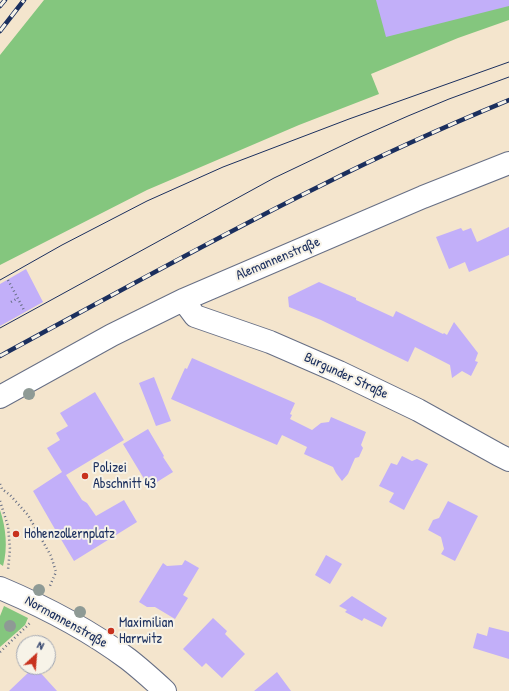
<!DOCTYPE html>
<meta charset="utf-8">
<style>
body{margin:0}
#map{position:relative;width:509px;height:691px;overflow:hidden;background:#f4e5cd;font-family:"Patrick Hand",sans-serif}
canvas{display:block}
.north{position:absolute;left:16px;top:635px;width:40px;height:40px;box-sizing:border-box;background:#f7f3e8;border:1px solid #9fa5b1;border-radius:50%;rotate:26deg;font-size:11px;font-weight:700;line-height:16px;text-align:center;color:#1b2f5e}
.north::after{content:'';display:block;margin:auto;width:14px;height:18px;background:#c8321e;clip-path:polygon(50% 0,100% 100%,50% 72%,0 100%)}
</style>
<div id="map">
<canvas width="509" height="691"></canvas>
<div class="north">N</div>
</div>
<script>
const c = document.querySelector('canvas').getContext('2d');
c.lineJoin = 'round';
function fillPath(path, color) { c.fillStyle = color; c.fill(path, 'evenodd'); }
function strokePath(path, color, width, dash) { c.strokeStyle = color; c.lineWidth = width; c.lineCap = dash ? 'butt' : 'round'; c.setLineDash(dash || []); c.stroke(path); }
function write(font, color, halo, rows, align = 'center') {
  c.font = font + ' "Patrick Hand",sans-serif'; c.lineWidth = 4; c.setLineDash([]); c.textBaseline = 'middle'; c.strokeStyle = halo; c.fillStyle = color; for (const [text, x, y, turn = 0] of rows) {
    c.save(); c.translate(x, y); c.rotate((+turn || 0) * Math.PI / 180); c.textAlign = isNaN(turn) ? turn : align; if (halo) c.strokeText(text, 0, 0); c.fillText(text, 0, 0); c.restore();
  }
}
fillPath(new Path2D(`
 M44,0H509V20L458,38L371,74L379,94L299,125L147,190L0,265V55Z
 M0,510C6,528 8,548 3,566L0,564Z
 M4,606L28,618L25,625L0,647V616Z`), '#84c67e');
fillPath(new Path2D(`
 M376,0H509V6L386,37Z
 M509,227V255L469,272L465,262L449,269L436,237L461,228L463,231L471,228L477,242Z
 M26,269L43,302L0,326V284Z
 M319,282L356,298V300L393,317L396,311L443,334L444,333L447,335L454,322L478,353L475,361L478,362L471,376L462,371L452,378L450,365L415,347L408,362L321,320L289,307L288,297Z
 M192,358L295,403L290,414L292,415L290,419L312,430L321,423L329,422L331,417L366,432L361,445L363,448L359,457L355,458L348,474L342,481L336,473L333,467L304,454L307,447L282,435L277,445L171,399L185,368L187,369Z
 M154,377L171,421L156,426L139,383Z
 M95,392L124,440L66,475L82,500L87,503L96,516L124,500L137,522L74,561L56,531L33,491L62,472L47,448L60,440L56,433L68,426L60,413Z
 M148,429L164,456L163,457L173,472L149,487L123,444Z
 M402,456L412,461L417,459L428,464L404,510L389,502L394,493L379,486L391,463L397,465Z
 M448,501L478,516L455,561L441,554L444,549L441,537L428,530L433,520L439,518Z
 M326,555L342,564L330,584L315,575Z
 M185,560L199,568L183,595L188,598L175,619L155,607H147L139,602L163,563L167,566L182,565Z
 M352,596L387,618L382,627L364,618L362,621L345,612L347,610L339,606Z
 M213,618L227,631L225,634L245,654L222,678L206,663L202,667L183,649Z
 M489,627L509,632V659L473,648L477,633L487,636Z
 M38,670L57,691H9L30,671L33,674Z
 M277,672L291,691H254Z`), '#c2aff9');
const street = new Path2D(`
 M183,300L195,316L270,342L339,372L418,410L499,455L509,460
 M0,397L112,335L183,300L423,197L509,163
 M0,588C45,607 89,630 128,659C141,669 153,680 165,691`);
strokePath(street, '#676f85', 24);
strokePath(new Path2D(`
 M8,280L24,310
 M11,302L18,298
 M0,484L2,489L10,495L28,515L51,556L56,572L49,588
 M0,501L8,526L10,549L8,570
 M0,652L30,623`), '#676f85', 2.5, [1, 3]);
strokePath(street, '#fff', 22);
strokePath(new Path2D(`
 M0,280L62,245L147,201L223,167L349,119L509,62
 M0,328L274,178L358,138L408,116L449,99L509,77`), '#1b2f5e', 1);
const rail = new Path2D(`
 M0,6L5,0
 M0,31L24,0
 M0,356C107,298 213,239 322,185C383,154 446,126 509,100`);
strokePath(rail, '#1b2f5e', 4.5);
strokePath(rail, '#f7f3e8', 3, [9]);
c.fillStyle = '#8e9a95';
for (const [x, y] of [
 [29,394],
 [39,590],
 [80,612],
 [10,626]
]) { c.beginPath(); c.arc(x, y, 6, 0, 2 * Math.PI); c.fill(); }
for (const [x, y, r, color] of [
 [85,476,4,"#c8321e"],
 [16,534,4,"#c8321e"],
 [111,631,4,"#c8321e"]
]) { const dot = new Path2D(); dot.arc(x, y, r, 0, 2 * Math.PI); c.fillStyle = color; c.fill(dot); strokePath(dot, '#f7f3e8', 1.5); }
write('14px', '#1b2f5e', '#f7f3e8', [
 ["Alemannenstraße",278,259,-23],
 ["Burgunder Straße",346,376,25],
 ["Normannenstraße",66,622,29]
]);
write('14px', '#1b2f5e', '#f7f3e8', [
 ["Polizei",93,468],
 ["Abschnitt 43",93,484],
 ["Hohenzollernplatz",24,534],
 ["Maximilian",119,623],
 ["Harrwitz",119,639]
], 'left');
</script>
